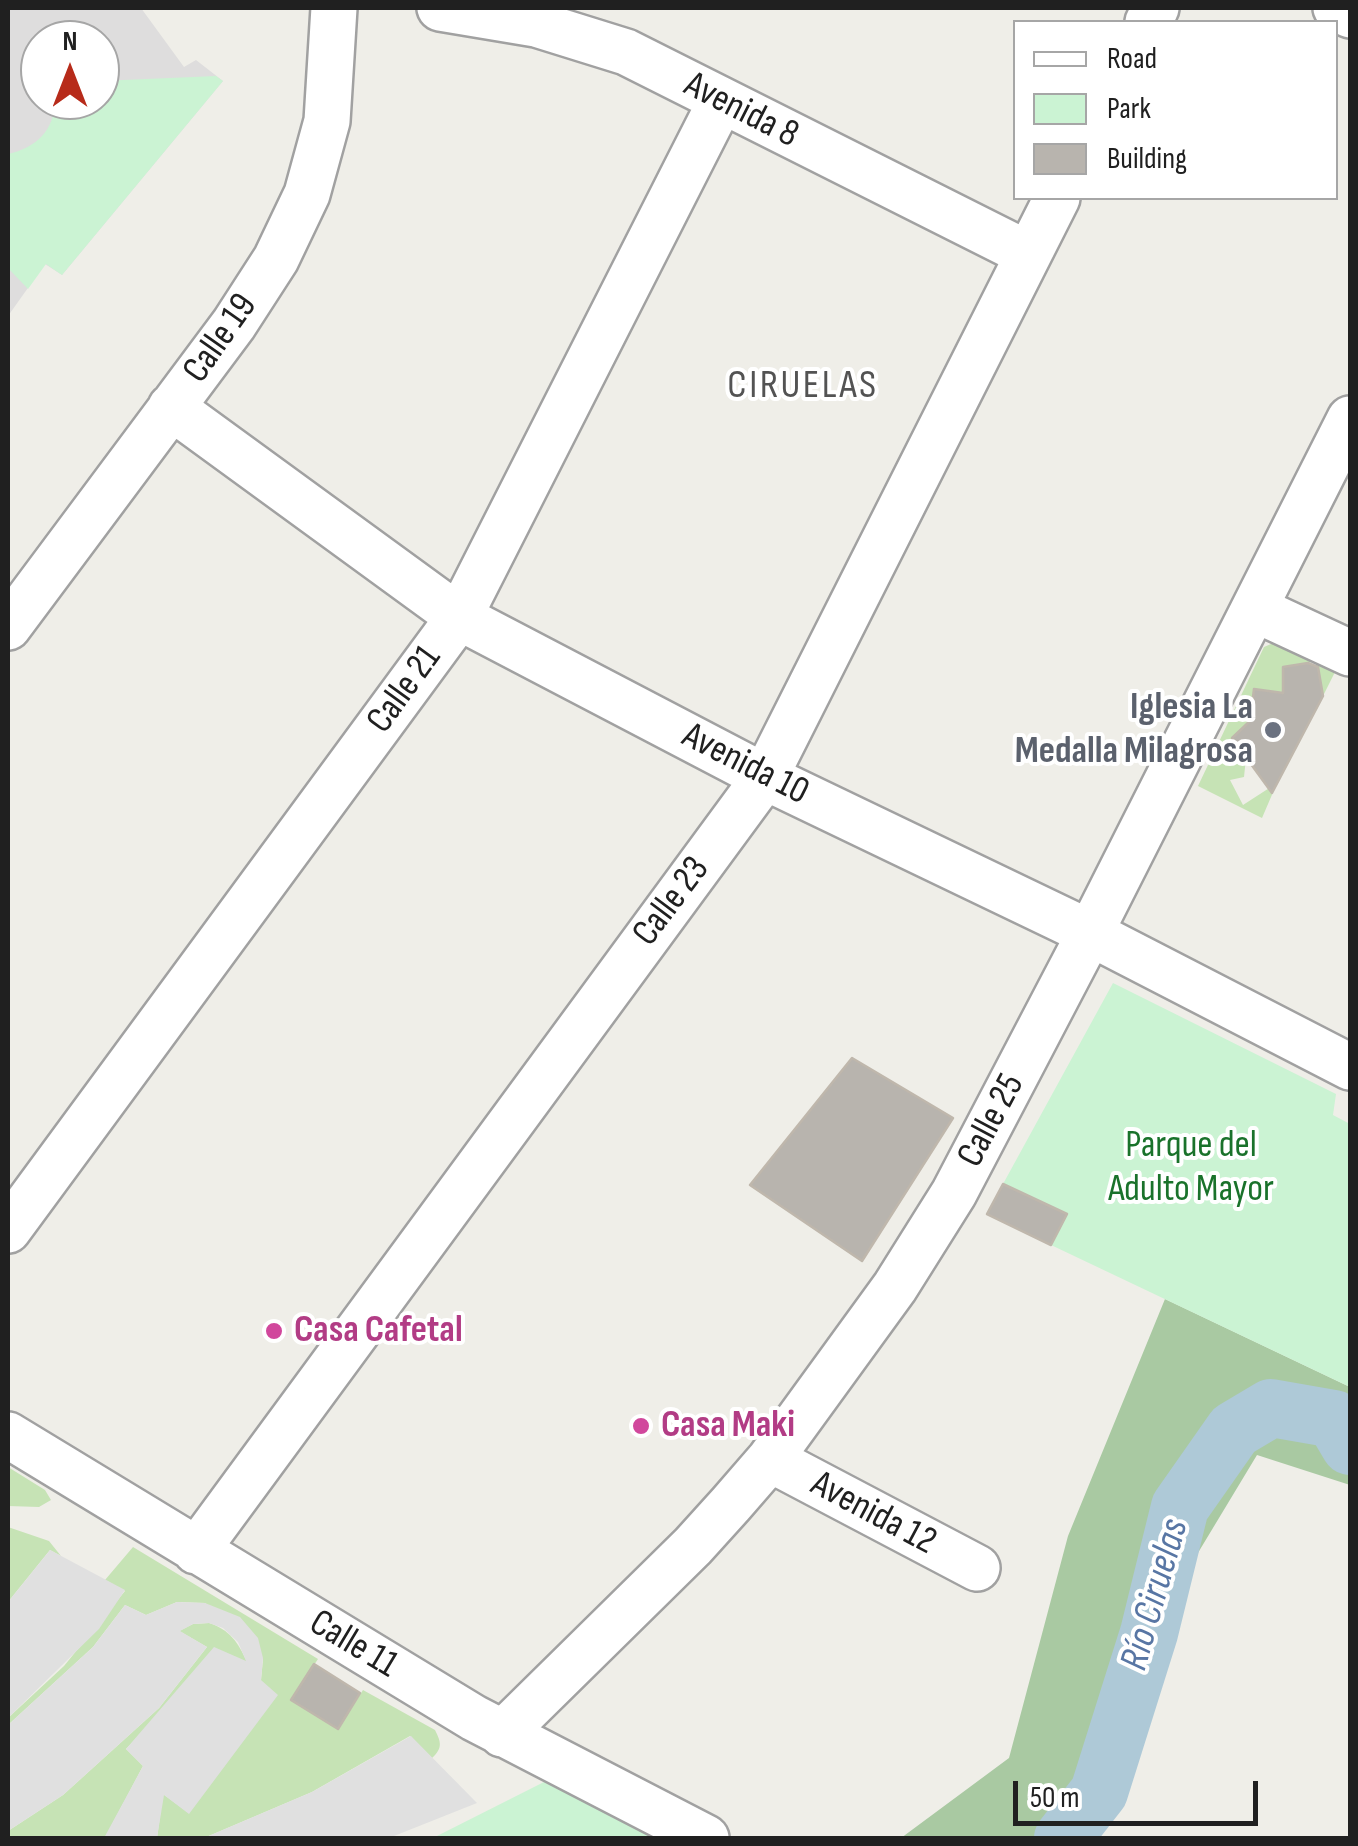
<!DOCTYPE html>
<meta charset="utf-8">
<style>
body{margin:0}
#map{position:relative;width:1358px;height:1846px;overflow:hidden;background:#efeee8;font-family:"Sofia Sans Condensed",sans-serif}
canvas{display:block}
.frame{position:absolute;inset:0;border:10px solid #202020;pointer-events:none}
.legend{position:absolute;left:1013px;top:20px;width:325px;height:180px;box-sizing:border-box;background:#fff;border:2px solid #a6a6a6;margin:0;padding:12px 18px;list-style:none;font-size:30px;color:#202020}
.legend li{display:flex;align-items:center;gap:20px;height:50px}
.legend b{width:50px;border:2px solid #a6a6a6}
.north{position:absolute;left:20px;top:20px;width:100px;height:100px;box-sizing:border-box;background:#fff;border:2px solid #a6a6a6;border-radius:50%;rotate:0deg;font-size:28px;font-weight:700;line-height:40px;text-align:center;color:#202020}
.north::after{content:'';display:block;margin:auto;width:35px;height:45px;background:#b72b1a;clip-path:polygon(50% 0,100% 100%,50% 72%,0 100%)}
.scale{position:absolute;left:1013px;top:1781px;width:245px;height:45px;box-sizing:border-box;border:5px solid #202020;border-top:0;padding-left:12px;font-size:30px;line-height:35px;white-space:nowrap;color:#202020;-webkit-text-stroke:8px #fff;paint-order:stroke}
</style>
<div id="map">
<canvas width="1358" height="1846"></canvas>
<div class="frame"></div>
<ul class="legend">
<li><b style="height:12px;background:#fff"></b>Road</li>
<li><b style="height:28px;background:#cbf3d3"></b>Park</li>
<li><b style="height:28px;background:#b8b4ae"></b>Building</li>
</ul>
<div class="north">N</div>
<div class="scale">50 m</div>
</div>
<script>
const c = document.querySelector('canvas').getContext('2d');
c.lineJoin = 'round';
function fillPath(path, color) { c.fillStyle = color; c.fill(path, 'evenodd'); }
function strokePath(path, color, width, dash) { c.strokeStyle = color; c.lineWidth = width; c.lineCap = dash ? 'butt' : 'round'; c.setLineDash(dash || []); c.stroke(path); }
function write(font, color, halo, rows, align = 'center') {
  c.font = font + ' "Sofia Sans Condensed",sans-serif'; c.lineWidth = 8; c.setLineDash([]); c.textBaseline = 'middle'; c.strokeStyle = halo; c.fillStyle = color; for (const [text, x, y, turn = 0] of rows) {
    c.save(); c.translate(x, y); c.rotate((+turn || 0) * Math.PI / 180); c.textAlign = isNaN(turn) ? turn : align; if (halo) c.strokeText(text, 0, 0); c.fillText(text, 0, 0); c.restore();
  }
}
fillPath(new Path2D(`
 M8,8H141L184,67L196,60L223,81L62,275L45,264L8,316ZM40,40H100V100H40Z`), '#dedddd');
fillPath(new Path2D(`
 M1278,641L1336,670L1323,696L1316,661L1283,668V693L1255,689L1250,721L1232,738L1246,758L1244,777L1230,780L1243,805L1277,783L1262,818L1198,786L1264,647Z
 M8,1467L45,1490L51,1500L39,1507L8,1506Z
 M8,1527L49,1541L61,1556L50,1550L8,1602Z
 M133,1547L318,1659L292,1699L338,1728L363,1690L435,1730C441,1742 443,1748 432,1758L410,1736L312,1792L204,1838H157L163,1794L189,1813L261,1680L263,1659L205,1603L177,1602L146,1615L125,1605L93,1647L8,1725V1718L64,1666L125,1591L105,1580Z
 M209,1623C230,1630 238,1642 247,1662L150,1724L126,1749L143,1766L105,1838H8V1831L63,1795L159,1708L207,1647L179,1631L193,1624Z`), '#c6e3b5');
fillPath(new Path2D(`
 M1165,1299L1350,1387V1485L1257,1455L1184,1576L1084,1838H901L1009,1758L1068,1536Z`), '#a9c9a2');
fillPath(new Path2D(`
 M216,76L223,81L62,275L46,264L28,289L8,268V154C36,148 55,130 55,100H100V81Z
 M1113,983L1336,1094L1333,1115L1350,1124V1387L1051,1245L1067,1214L1003,1184Z
 M544,1782L659,1838H433Z`), '#cbf3d3');
fillPath(new Path2D(`
 M50,1550L125,1590L99,1629L8,1718V1602Z
 M177,1602L205,1603L240,1617L258,1638L263,1658L261,1680L278,1695L189,1814L164,1795L157,1838H104L143,1766L126,1749L214,1647L246,1661L238,1642L223,1628L209,1623L193,1624L180,1631L207,1647L159,1708L63,1795L8,1831V1725L93,1647L125,1605L146,1615Z
 M411,1736L477,1803L389,1838H204L312,1792Z`), '#e0e0e0');
strokePath(new Path2D(`
 M1063,1838L1099,1792L1149,1633L1180,1507L1234,1430L1271,1408L1334,1419L1350,1446`), '#aec9d7', 58);
const building = new Path2D(`
 M1308,663L1318,667L1323,696L1272,793L1232,738L1250,721L1254,689L1283,693V667Z
 M852,1058L953,1118L862,1261L750,1185Z
 M1003,1184L1067,1214L1051,1245L987,1214Z
 M314,1664L360,1693L338,1729L291,1700Z`);
fillPath(building, '#b8b4ae');
strokePath(building, '#bfb7ac', 2.5);
const minor = new Path2D(`
 M440,8L536,24L626,52L1028,254
 M1336,8L1350,15
 M1148,22L1156,8
 M171,407L459,617L765,777L1090,933L1350,1067
 M1255,609L1350,653
 M8,627L234,324L276,259L307,194L327,121L334,8
 M8,1230L459,617L721,101
 M8,1435L474,1718L706,1838
 M770,1459L977,1568
 M196,1551L765,777L1057,198
 M502,1734L693,1546L731,1504L770,1459L895,1287L954,1193L1090,933L1350,419`);
strokePath(minor, '#a1a1a1', 50);
strokePath(minor, '#fff', 45);
for (const [x, y, r, color] of [
 [1273,730,10,"#6b7280"],
 [274,1331,10,"#d1479c"],
 [641,1426,10,"#d1479c"]
]) { const dot = new Path2D(); dot.arc(x, y, r, 0, 2 * Math.PI); c.fillStyle = color; c.fill(dot); strokePath(dot, '#fff', 4); }
write('38px', '#202020', '#fff', [
 ["Avenida 8",741,111,27],
 ["Calle 19",221,339,-55],
 ["Calle 21",405,690,-54],
 ["Avenida 10",745,765,27],
 ["Calle 23",672,902,-53],
 ["Calle 25",992,1121,-62],
 ["Avenida 12",873,1514,28],
 ["Calle 11",353,1645,31]
]);
write('bold 38px', '#5b616d', '#fff', [
 ["Iglesia La",1253,708],
 ["Medalla Milagrosa",1253,752]
], 'right');
write('38px', '#1a722b', '#fff', [
 ["Parque del",1191,1146],
 ["Adulto Mayor",1191,1190]
]);
write('bold 38px', '#b23c85', '#fff', [
 ["Casa Cafetal",294,1331],
 ["Casa Maki",661,1426]
], 'left');
c.letterSpacing = '2.5px';
write('40px', '#535353', '#fff', [
 ["CIRUELAS",803,387]
]);
c.letterSpacing = '0px';
write('italic 40px', '#5876a4', '#fff', [
 ["Río Ciruelas",1156,1595,-74]
]);
</script>
